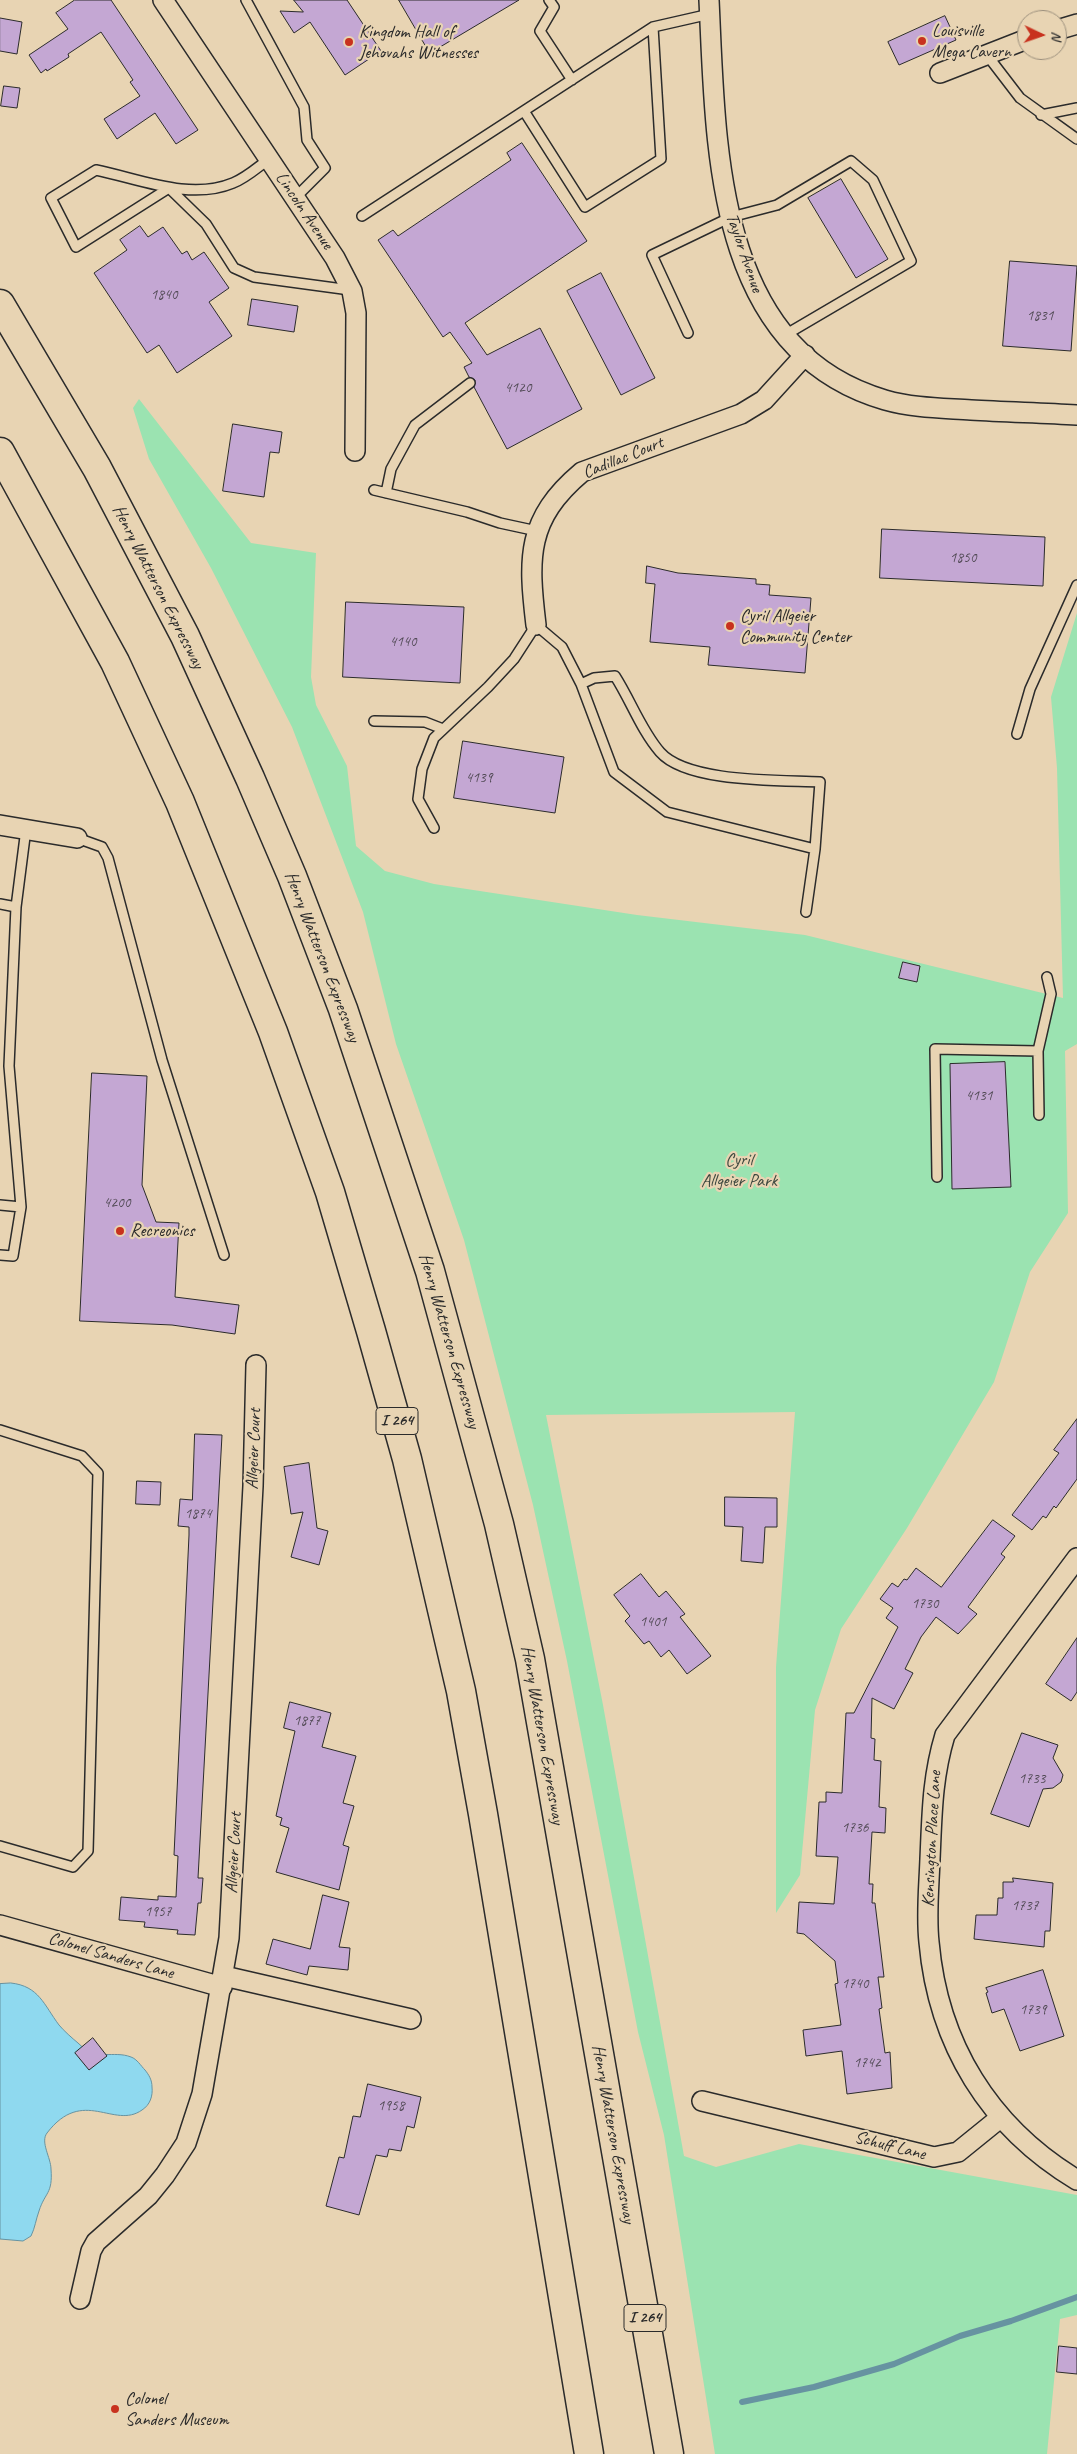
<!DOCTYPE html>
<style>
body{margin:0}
#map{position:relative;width:1077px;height:2454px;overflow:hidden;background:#e8d4b3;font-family:Caveat,sans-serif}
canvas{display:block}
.north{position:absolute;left:1017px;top:10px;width:50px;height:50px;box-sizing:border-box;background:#e8d4b3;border:1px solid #9c907d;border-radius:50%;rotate:93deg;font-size:14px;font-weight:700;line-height:20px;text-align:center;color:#2b2b2b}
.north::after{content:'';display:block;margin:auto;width:18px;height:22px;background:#c8321e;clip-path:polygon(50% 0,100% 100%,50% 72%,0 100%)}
</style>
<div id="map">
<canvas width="1077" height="2454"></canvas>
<div class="north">N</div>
</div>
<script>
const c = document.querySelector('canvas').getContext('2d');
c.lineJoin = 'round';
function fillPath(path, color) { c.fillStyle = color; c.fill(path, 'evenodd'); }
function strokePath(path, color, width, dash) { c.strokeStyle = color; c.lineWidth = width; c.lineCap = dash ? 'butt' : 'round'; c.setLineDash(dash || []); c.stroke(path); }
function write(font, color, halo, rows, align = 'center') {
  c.font = font + ' Caveat,sans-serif'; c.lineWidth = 4.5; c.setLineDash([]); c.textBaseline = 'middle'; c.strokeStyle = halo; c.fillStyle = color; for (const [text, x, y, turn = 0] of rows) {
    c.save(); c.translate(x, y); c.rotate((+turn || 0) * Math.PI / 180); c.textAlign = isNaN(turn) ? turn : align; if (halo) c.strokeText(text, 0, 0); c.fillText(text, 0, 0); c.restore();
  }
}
fillPath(new Path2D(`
 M139,399L251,543L316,553L311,677L316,705L347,766L356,846L385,871L434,884L637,915L805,935L1063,998L1057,768L1051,697L1077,613V1044L1065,1051L1068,1213L1030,1272L994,1382L907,1528L841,1629L815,1710L800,1875L776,1913V1667L795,1412L546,1415L603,1705L684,2156L716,2167L799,2144L1077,2195V2315L1060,2319L1047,2454H715L664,2135L638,2032L567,1661L533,1505L464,1240L396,1044L363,912L292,727L211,568L149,459L133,408Z`), '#9be3b1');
const water = new Path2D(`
 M11,1983C39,1986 44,2005 59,2025C64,2031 72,2038 78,2043C97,2062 113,2050 131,2057C137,2059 141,2066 145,2070C149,2075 152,2080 152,2087C153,2096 150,2105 142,2110C114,2130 83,2086 47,2133C40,2142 51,2158 51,2169C53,2194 45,2192 39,2211C36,2219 35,2228 31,2236L23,2241L0,2239V1984Z`);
fillPath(water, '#8fd9ef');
strokePath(water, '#6793a1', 1);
strokePath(new Path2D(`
 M742,2402L814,2387L894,2364L960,2336L1011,2321L1077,2297`), '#6793a1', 6);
const building = new Path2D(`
 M75,0H111L198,130L176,144L155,113L117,139L104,119L140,96L130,82L133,80L101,32L68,54L69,57L47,71L46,69L41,73L29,55L68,29L56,13Z
 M294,0H347L381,51L345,75L310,22L294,33L280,11L303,12Z
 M399,0H519L430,53Z
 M945,16L956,40L899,65L888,42Z
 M0,18L22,22L17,54L0,51Z
 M4,86L20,88L17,108L1,106Z
 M522,143L587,241L465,323L487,355L540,328L582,409L507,449L474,387L475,380L469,377L464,367L472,363L450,332L443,337L378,240L393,230L398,236L511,160L507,153Z
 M841,179L888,259L856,278L808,198Z
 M140,226L148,237L163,227L182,254L187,251L192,260L204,252L229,288L209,302L232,336L177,373L159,345L147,353L94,273L127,250L120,240Z
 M1010,261L1077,266L1071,351L1003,346Z
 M601,273L655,378L621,395L567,291Z
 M252,299L298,306L294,332L248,325Z
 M233,424L282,432L279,453L270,452L264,497L223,491Z
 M882,529L1045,537L1043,586L880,578Z
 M647,566L678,573L756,579V584L770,585L769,595L811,598L805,673L708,665L710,647L650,642L655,584L646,583Z
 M346,602L464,607L460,683L343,677Z
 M463,741L564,757L555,813L454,798Z
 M903,962L920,966L917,982L899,978Z
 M1005,1062L1011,1187L952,1189L950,1064Z
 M92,1073L147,1076L142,1185L156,1222L179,1223L175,1297L239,1305L235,1334L172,1325L80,1321Z
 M1077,1419V1479L1056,1508L1054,1506L1046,1518L1043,1516L1032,1530L1012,1515L1059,1453L1054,1450Z
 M195,1434L222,1435L198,1878H203L201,1903H198L195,1935L177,1934L178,1930L144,1927L145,1922L119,1920L121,1897L158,1900V1896L176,1897L178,1856L174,1855L189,1535V1527L178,1526L180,1499L192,1500Z
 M309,1463L317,1528L328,1531L319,1565L291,1557L303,1512L291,1514L284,1467Z
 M137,1481L161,1482L160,1505L136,1504Z
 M725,1497L777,1498V1527H765L763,1563L741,1561L743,1527L725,1526Z
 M993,1520L1015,1536L1001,1554L1005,1557L968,1607L977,1614L958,1634L936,1617L921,1637L905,1669L913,1673L894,1709L872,1698L871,1738L875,1739L874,1760L881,1761L879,1807L886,1808L885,1833L872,1832L869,1884H873L872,1903H875L884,1977H878L882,2008L879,2009L885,2053L890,2052L892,2088L847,2094L842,2051L806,2056L803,2030L841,2025L835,1984L838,1983L835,1961L804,1934L797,1933L799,1902L834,1904L838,1857L816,1856L819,1802H826V1792L842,1793L846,1713H854L898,1627L886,1618L893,1608L880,1599L892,1583L898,1587L904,1579L907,1580L916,1568L941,1587Z
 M641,1574L659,1597L666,1591L685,1614L680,1617L711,1656L687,1674L669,1650L661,1657L649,1641L644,1644L625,1621L630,1616L614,1595Z
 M1077,1638V1692L1071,1701L1046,1684Z
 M290,1702L331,1713L322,1747L356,1756L343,1803L354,1806L343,1845L349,1847L339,1890L276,1872L289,1828L280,1825L282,1818L276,1816L295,1731L284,1728Z
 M1022,1733L1058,1745L1053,1758L1063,1775L1061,1782L1053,1788L1043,1789L1029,1827L991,1814Z
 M1013,1878L1053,1883L1050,1931H1045L1044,1947L974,1939L976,1915H997L998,1898H1003V1882H1013Z
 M323,1895L349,1902L339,1947L350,1948L348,1970L309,1966L307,1975L266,1964L273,1939L310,1949Z
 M1043,1970L1064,2036L1020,2051L1004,2009L992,2013L986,1993L988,1992L986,1988Z
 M93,2038L107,2056L89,2070L75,2053Z
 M368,2084L421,2097L414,2128L407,2126L401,2151L389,2149L387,2157L376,2155L359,2215L326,2206L339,2157L344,2158L353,2116L360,2117Z
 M1059,2346L1077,2348V2374L1057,2372Z`);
fillPath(building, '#c4a7d3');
strokePath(building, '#2b2b2b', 1);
const lane = new Path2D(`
 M246,0L304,107L307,140L325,168L295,198
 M549,0L554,7L540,31L572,80
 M987,55L1020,98L1077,139
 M524,111L585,207L661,159L653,27
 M1041,115L1077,108
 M269,159C258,167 246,178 233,183C190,201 140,179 96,170L51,198L76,247L169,188L206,224L234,268L254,277L350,290
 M362,216L653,27L710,14
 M688,333L652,255L731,217L777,205L851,161L873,180L911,261L785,335
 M374,490L467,512L500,523L537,531
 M386,493L391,469L415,425L470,383
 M374,721L425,722L443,729
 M1017,734L1030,689L1077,585
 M434,828L418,799L422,769L434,738L488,687L514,659L536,625L562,647L581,684L614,772L667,812L815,849L820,782C780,780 687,783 660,752C641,730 631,701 615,676L594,678L581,684
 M77,838L102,847L108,858L162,1060L224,1255
 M0,904L16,907
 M806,912L815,849
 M1039,1115L1038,1051L1051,994L1047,977
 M937,1177L935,1049L1038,1051
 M0,1205L21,1207
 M0,1255L13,1256L21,1207L9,1066L16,907L26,829
 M0,1430L82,1456L98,1473L88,1851L73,1867L0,1846`);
const street = new Path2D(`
 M163,0L335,258L352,291L356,313L355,451
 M709,0C716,144 713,350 885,400C913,408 942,408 971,410C1006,412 1042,413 1077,415
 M1057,30L1077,24
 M940,73L1027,39
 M536,625C528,558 526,519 582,472L741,414L764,400L805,355
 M0,825L77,838
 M1077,1558L945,1735C932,1778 932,1815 930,1859C929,1887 926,1915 929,1942C938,2044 989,2127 1077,2180
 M0,1925L222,1987
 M224,1976L411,2019
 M702,2101L934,2157L958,2152L1000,2118
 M80,2299L91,2251L96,2242L148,2196L165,2175L186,2143L202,2094L229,1938L253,1486L256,1365`);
const highway = new Path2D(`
 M0,304L97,468L185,636L250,778L292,876L343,1009L430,1271L499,1524L530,1659L669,2454
 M0,452L115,662L180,802L273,1032L330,1192L371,1331L407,1459L461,1691L483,1814L589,2454`);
strokePath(lane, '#2b2b2b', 12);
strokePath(street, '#2b2b2b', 22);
strokePath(highway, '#2b2b2b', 31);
strokePath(lane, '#e8d4b3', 9);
strokePath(street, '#e8d4b3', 19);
strokePath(highway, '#e8d4b3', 28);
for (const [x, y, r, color] of [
 [922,41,5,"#c8321e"],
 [349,42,5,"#c8321e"],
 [730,626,5,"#c8321e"],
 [120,1231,5,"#c8321e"],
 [115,2409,5,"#c8321e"]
]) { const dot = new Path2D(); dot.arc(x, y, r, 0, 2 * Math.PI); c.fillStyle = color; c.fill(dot); strokePath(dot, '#e8d4b3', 2); }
write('15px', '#514a55', null, [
 ["1840",164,295],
 ["1831",1040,316],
 ["4120",518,388],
 ["1850",963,558],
 ["4140",403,642],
 ["4139",479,778],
 ["4131",979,1096],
 ["4200",117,1203],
 ["1874",198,1514],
 ["1730",925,1604],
 ["1401",653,1622],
 ["1877",307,1721],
 ["1733",1032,1779],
 ["1736",855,1828],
 ["1737",1025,1906],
 ["1957",158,1912],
 ["1740",855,1984],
 ["1739",1033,2010],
 ["1742",867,2063],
 ["1958",391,2106]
]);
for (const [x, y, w] of [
 [397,1421,42],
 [645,2318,42]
]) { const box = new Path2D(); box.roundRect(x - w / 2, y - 13.5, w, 27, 4); c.fillStyle = '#e8d4b3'; c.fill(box); strokePath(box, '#2b2b2b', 1); }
write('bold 16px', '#2b2b2b', null, [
 ["I 264",397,1421],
 ["I 264",645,2318]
]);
write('18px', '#2b2b2b', '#e8d4b3', [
 ["Louisville",932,31],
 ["Mega Cavern",932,52],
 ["Kingdom Hall of",359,32],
 ["Jehovahs Witnesses",359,53],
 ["Cyril Allgeier",740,616],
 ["Community Center",740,637],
 ["Recreonics",130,1231],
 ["Colonel",125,2399],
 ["Sanders Museum",125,2420]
], 'left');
write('18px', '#2b2b2b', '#e8d4b3', [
 ["Lincoln Avenue",304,211,56],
 ["Taylor Avenue",744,253,71],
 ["Cadillac Court",623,458,-22],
 ["Henry Watterson Expressway",158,587,63],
 ["Henry Watterson Expressway",322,957,69],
 ["Henry Watterson Expressway",449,1341,74],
 ["Allgeier Court",254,1449,-88],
 ["Henry Watterson Expressway",542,1735,80],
 ["Kensington Place Lane",932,1839,-87],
 ["Allgeier Court",234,1853,-87],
 ["Colonel Sanders Lane",111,1956,16],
 ["Henry Watterson Expressway",613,2134,80],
 ["Schuff Lane",890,2146,14]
]);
write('18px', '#3c473f', '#e8d4b3', [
 ["Cyril",739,1160],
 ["Allgeier Park",739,1181]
]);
</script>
